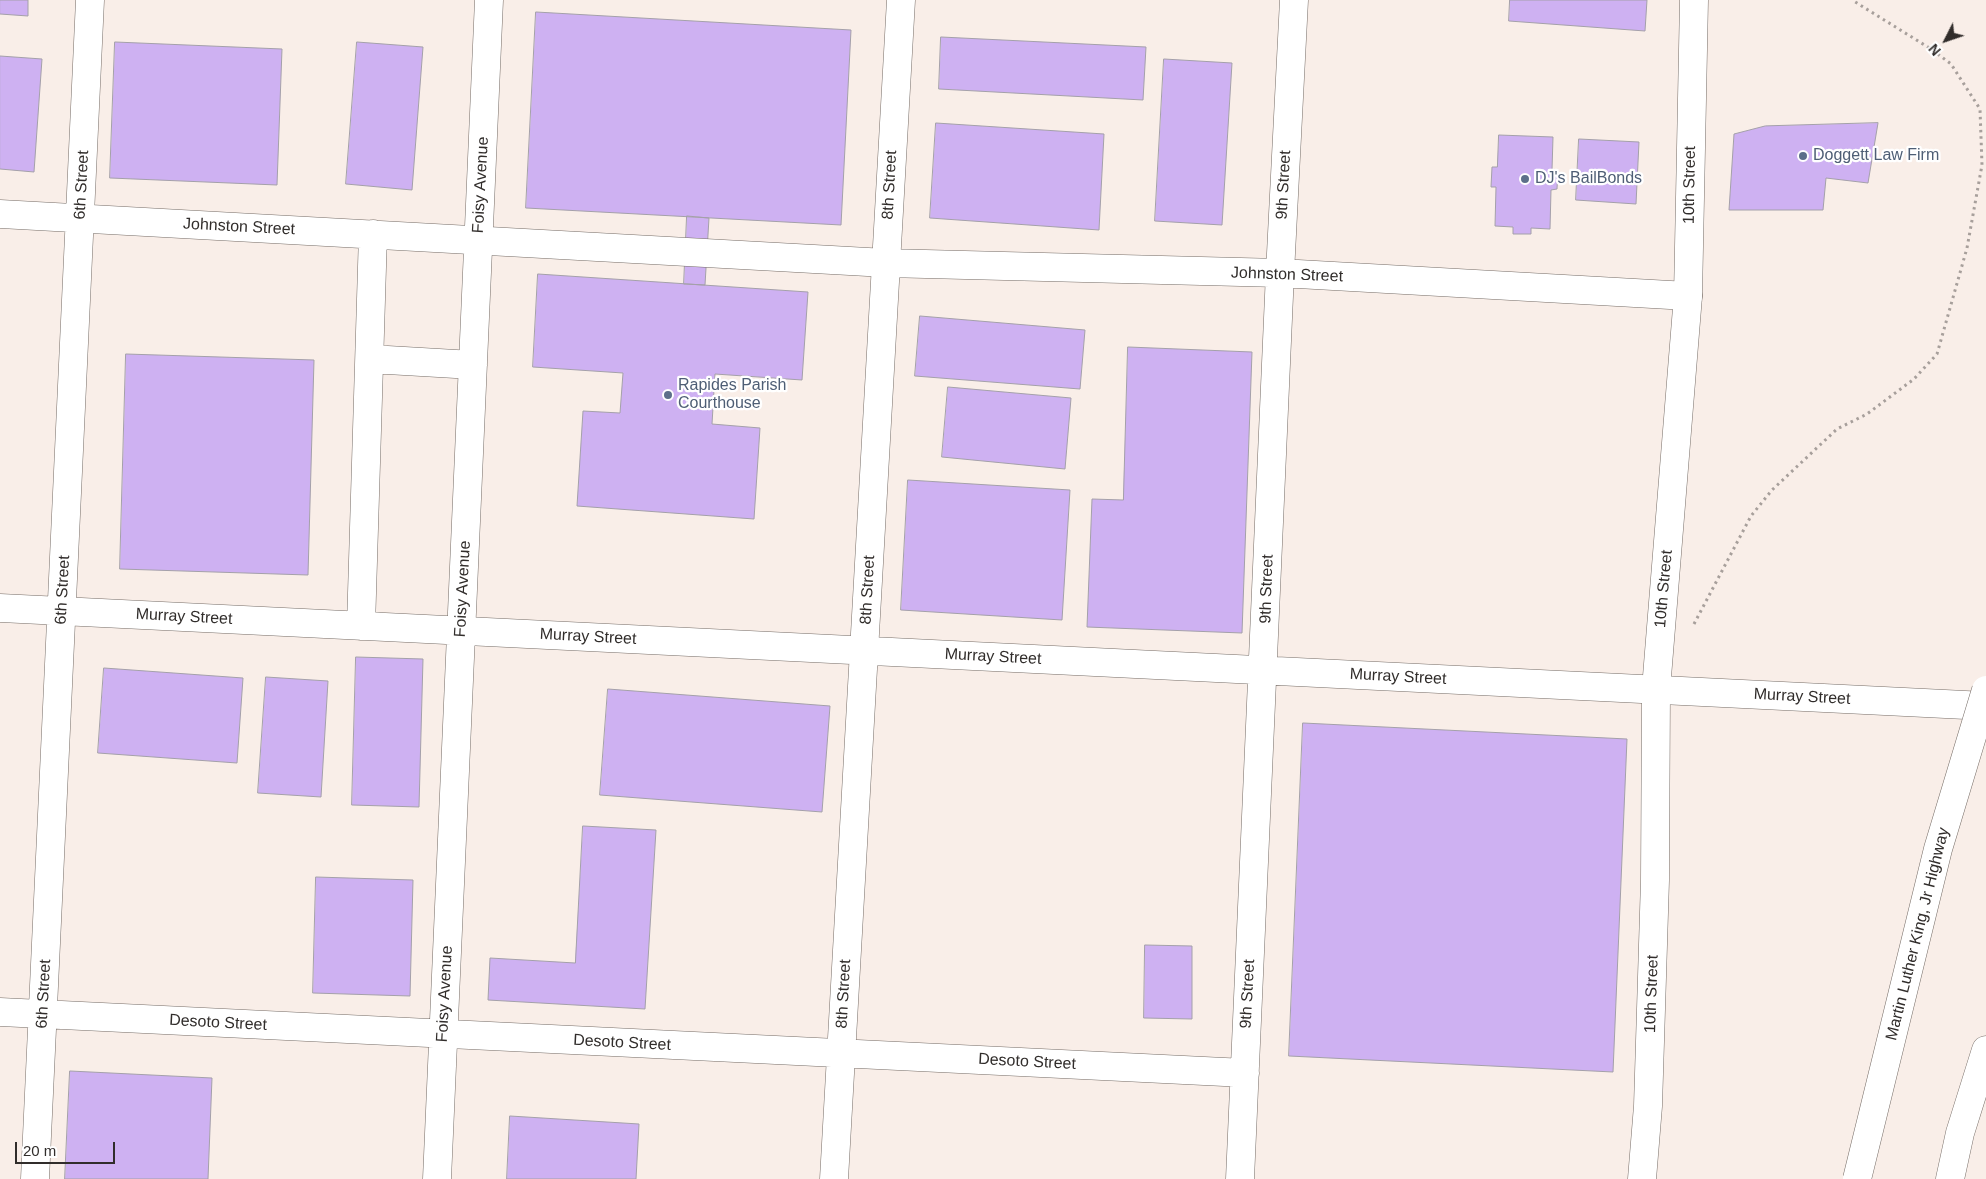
<!DOCTYPE html>
<style>
body{margin:0}
#map{position:relative;width:1986px;height:1179px;overflow:hidden;background:#f9eee8;font-family:Arial,sans-serif}
canvas{display:block}
.north{position:absolute;left:1921px;top:15px;width:50px;height:50px;-webkit-text-stroke:4px #fff;paint-order:stroke;rotate:229deg;font-size:14px;font-weight:700;line-height:20px;text-align:center;color:#312d2b}
.north::after{content:'';display:block;margin:auto;width:18px;height:22px;background:#312d2b;clip-path:polygon(50% 0,100% 100%,50% 72%,0 100%)}
.scale{position:absolute;left:15px;top:1142px;width:100px;height:22px;box-sizing:border-box;border:2px solid #312d2b;border-top:0;padding-left:6px;font-size:15px;line-height:18px;white-space:nowrap;color:#312d2b;-webkit-text-stroke:4px #fff;paint-order:stroke}
</style>
<div id="map">
<canvas width="1986" height="1179"></canvas>
<div class="north">N</div>
<div class="scale">20 m</div>
</div>
<script>
const c = document.querySelector('canvas').getContext('2d');
c.lineJoin = 'round';
function fillPath(path, color) { c.fillStyle = color; c.fill(path, 'evenodd'); }
function strokePath(path, color, width, dash) { c.strokeStyle = color; c.lineWidth = width; c.lineCap = dash ? 'butt' : 'round'; c.setLineDash(dash || []); c.stroke(path); }
function write(font, color, halo, rows, align = 'center') {
  c.font = font + ' Arial,sans-serif'; c.lineWidth = 4.5; c.setLineDash([]); c.textBaseline = 'middle'; c.strokeStyle = halo; c.fillStyle = color; for (const [text, x, y, turn = 0] of rows) {
    c.save(); c.translate(x, y); c.rotate((+turn || 0) * Math.PI / 180); c.textAlign = isNaN(turn) ? turn : align; if (halo) c.strokeText(text, 0, 0); c.fillText(text, 0, 0); c.restore();
  }
}
const building = new Path2D(`
 M0,0H28V16L0,14Z
 M1510,0H1647L1645,31L1509,21Z
 M536,12L851,30L841,225L526,208Z
 M941,37L1146,47L1143,100L939,89Z
 M115,42L282,49L277,185L110,178Z
 M357,42L423,47L412,190L346,184Z
 M0,56L42,59L34,172L0,169Z
 M1164,59L1232,63L1222,225L1155,221Z
 M936,123L1104,134L1099,230L930,218Z
 M1878,123L1868,183L1826,178L1823,210H1729L1734,134L1765,126Z
 M1499,135L1553,137L1552,170H1558L1557,189L1551,190L1550,229L1531,228V234H1513V227L1495,226L1496,187H1491L1492,167H1497Z
 M1579,139L1639,142L1636,204L1576,200Z
 M687,216L709,218L705,285L684,284Z
 M538,274L808,292L802,380L715,374L712,424L760,428L754,519L577,506L583,411L620,413L623,373L533,367Z
 M920,316L1085,330L1080,389L915,376Z
 M1128,347L1252,352L1242,633L1087,627L1092,499L1123,500Z
 M126,354L314,360L308,575L120,569Z
 M948,387L1071,398L1065,469L942,457Z
 M908,480L1070,490L1062,620L901,610Z
 M356,657L423,659L419,807L352,805Z
 M104,668L243,678L237,763L98,753Z
 M266,677L328,681L321,797L258,793Z
 M608,689L830,706L822,812L600,795Z
 M1303,723L1627,739L1613,1072L1289,1056Z
 M583,826L656,830L645,1009L488,1000L490,958L575,963Z
 M316,877L413,880L410,996L313,993Z
 M1145,945L1192,946V1019L1144,1018Z
 M70,1071L212,1078L208,1179H65Z
 M510,1116L639,1124L636,1179H507Z`);
fillPath(building, '#ceb1f2');
strokePath(building, '#a4a0a9', 1);
const minor = new Path2D(`
 M0,214L886,263L1280,273L1688,296
 M370,359L473,365
 M0,608L1986,706
 M361,626L373,234
 M0,1012L1245,1073
 M35,1179L90,0
 M437,1179L489,0
 M834,1179L901,0
 M1240,1179L1280,273L1294,0`);
const major = new Path2D(`
 M1642,1179L1648,1106L1655,880L1656,689L1688,296L1694,0`);
const highway = new Path2D(`
 M1950,1179L1960,1133L1986,1050`);
strokePath(minor, '#766d67', 29);
strokePath(major, '#766d67', 29);
strokePath(highway, '#766d67', 29);
strokePath(new Path2D(`
 M1694,624L1751,516L1772,490L1837,429L1867,414L1914,379L1937,354L1967,248L1982,165L1980,109L1951,64L1931,49L1852,0`), '#a79f9b', 3, [2.5, 4]);
strokePath(minor, '#fff', 28);
strokePath(major, '#fff', 28);
strokePath(highway, '#fff', 28);
const highwayBridge = new Path2D(`
 M1857,1179L1938,849L1986,690`);
strokePath(highwayBridge, '#766d67', 29, []);
strokePath(highwayBridge, '#fff', 28);
for (const [x, y, r, color] of [
 [1803,156,5,"#5c6f8a"],
 [1525,179,5,"#5c6f8a"],
 [668,395,5,"#5c6f8a"]
]) { const dot = new Path2D(); dot.arc(x, y, r, 0, 2 * Math.PI); c.fillStyle = color; c.fill(dot); strokePath(dot, '#fff', 2); }
write('16px', '#4e5e75', '#fff', [
 ["Doggett Law Firm",1813,156],
 ["DJ's BailBonds",1535,179],
 ["Rapides Parish",678,386],
 ["Courthouse",678,404]
], 'left');
write('16px', '#312d2b', '#fff', [
 ["6th Street",82,185,-87],
 ["Foisy Avenue",481,185,-87],
 ["8th Street",890,185,-87],
 ["9th Street",1284,185,-87],
 ["10th Street",1690,185,-89],
 ["Johnston Street",239,227,3],
 ["Johnston Street",1287,275,2],
 ["Foisy Avenue",463,589,-87],
 ["9th Street",1267,589,-88],
 ["10th Street",1664,589,-85],
 ["6th Street",63,590,-87],
 ["8th Street",868,590,-87],
 ["Murray Street",184,617,3],
 ["Murray Street",588,637,3],
 ["Murray Street",993,657,3],
 ["Murray Street",1398,677,3],
 ["Murray Street",1802,697,3],
 ["Martin Luther King, Jr Highway",1918,934,-76],
 ["6th Street",44,994,-87],
 ["Foisy Avenue",445,994,-87],
 ["8th Street",844,994,-87],
 ["9th Street",1248,994,-87],
 ["10th Street",1652,994,-88],
 ["Desoto Street",218,1023,3],
 ["Desoto Street",622,1043,3],
 ["Desoto Street",1027,1062,3]
]);
</script>
